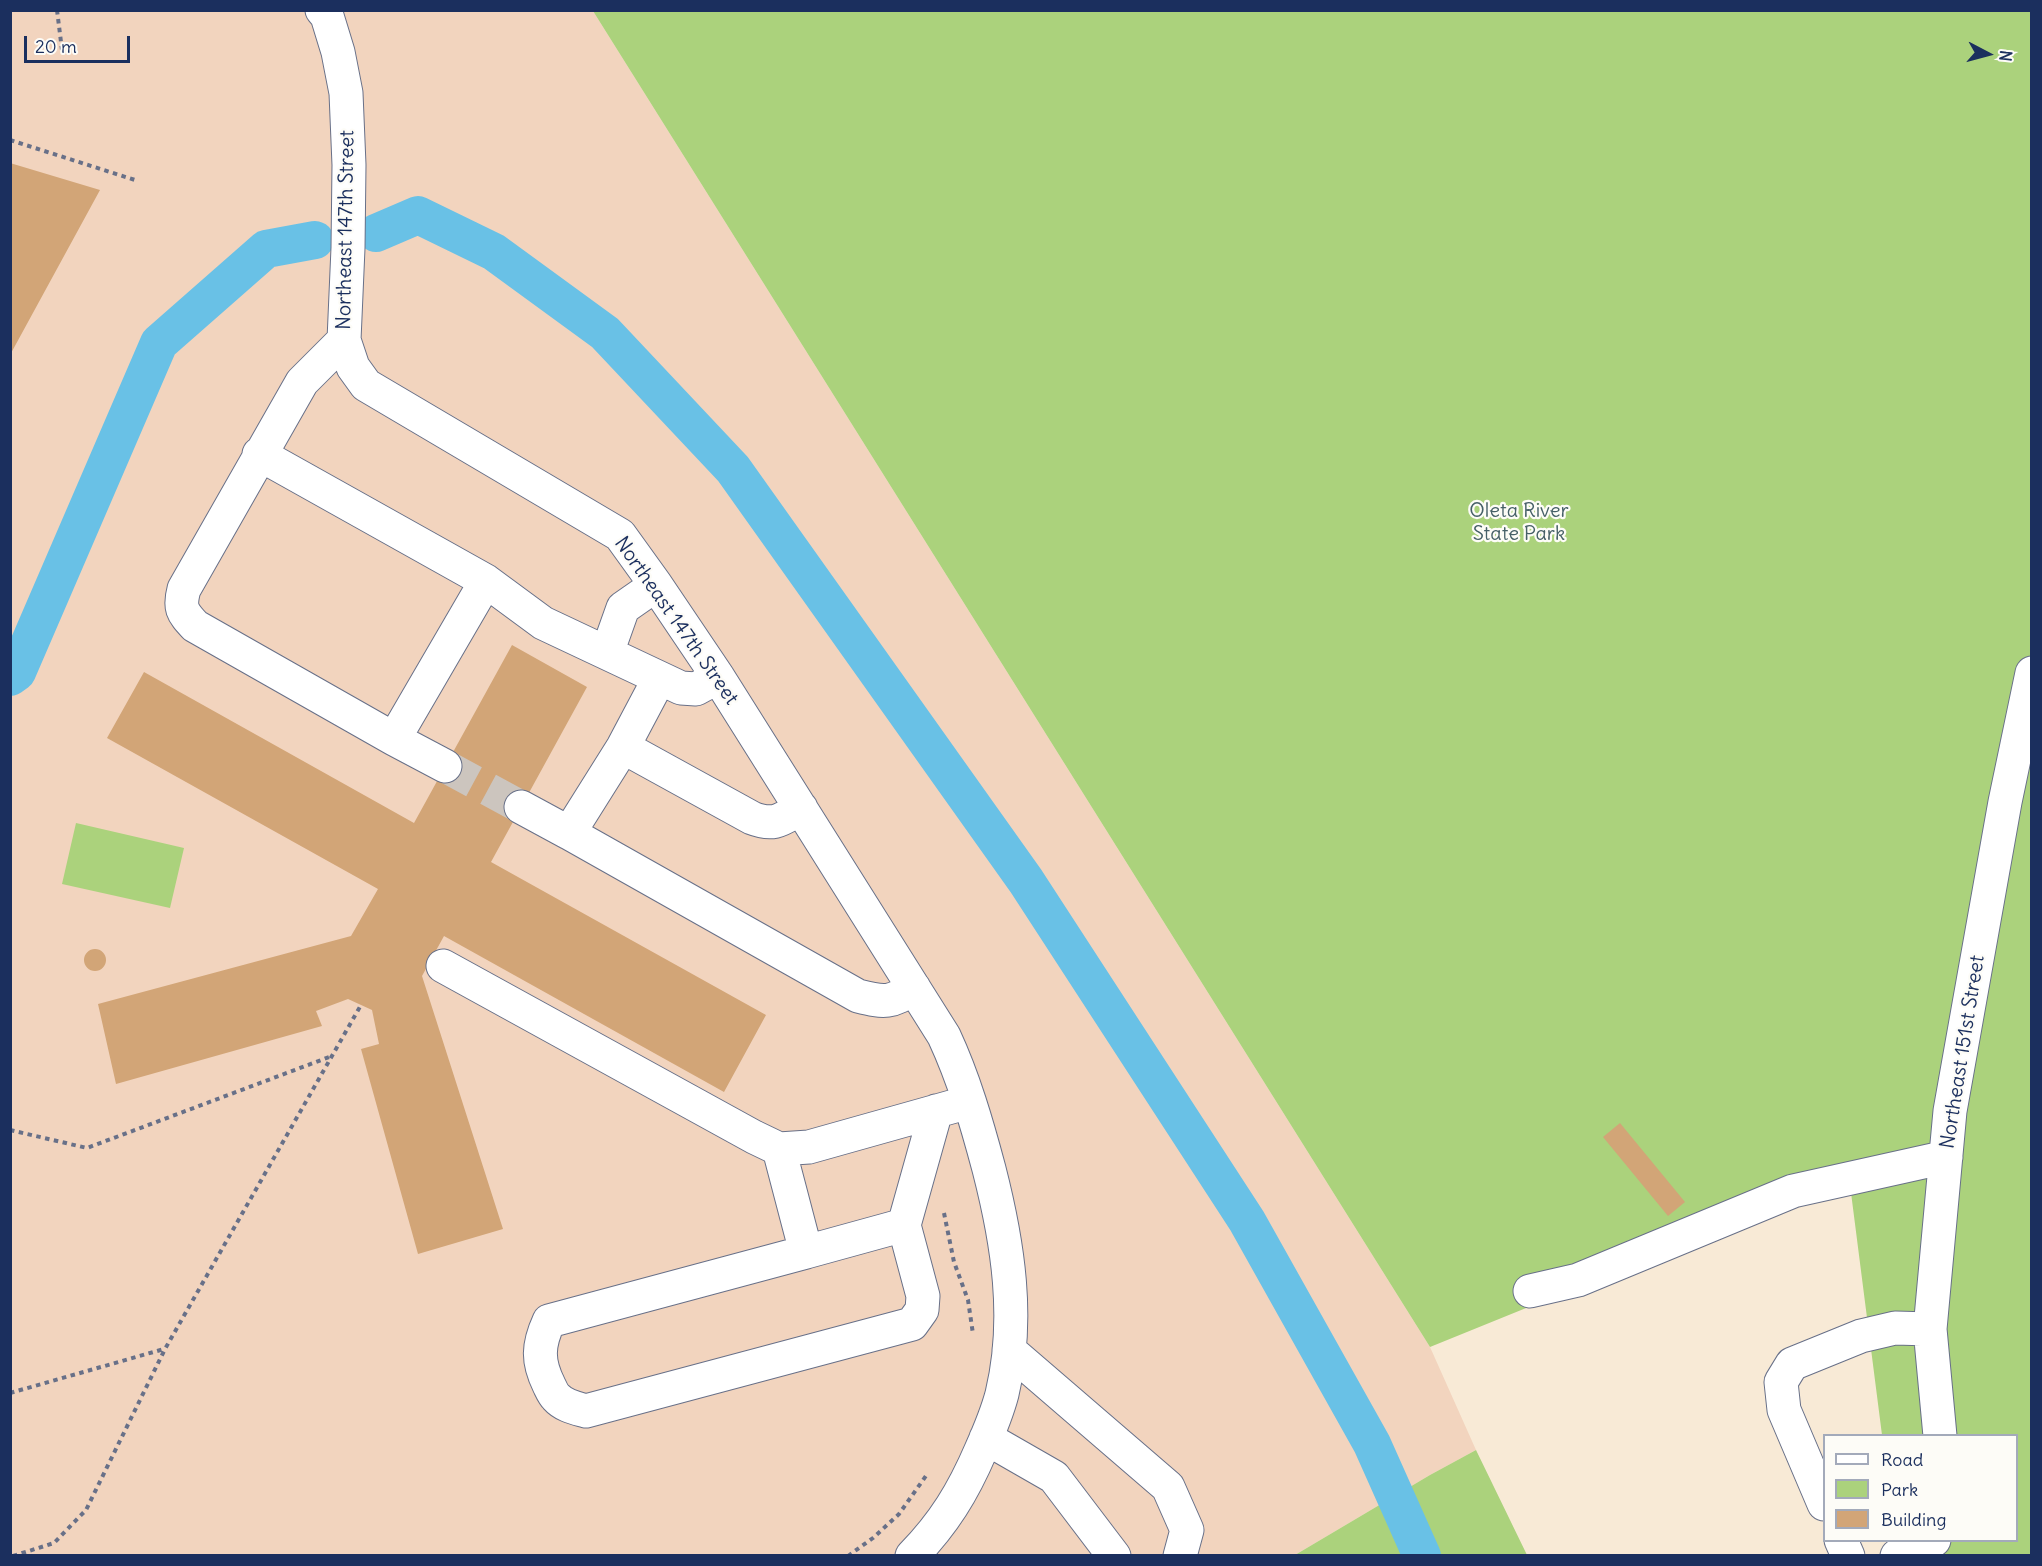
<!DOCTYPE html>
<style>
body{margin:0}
#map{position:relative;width:2042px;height:1566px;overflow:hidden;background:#f8ead6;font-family:Delius,sans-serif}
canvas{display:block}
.frame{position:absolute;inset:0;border:12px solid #1b2f5e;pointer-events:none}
.legend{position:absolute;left:1823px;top:1434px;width:195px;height:108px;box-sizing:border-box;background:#fdfcf7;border:2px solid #a3aaba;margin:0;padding:8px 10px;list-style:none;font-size:18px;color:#1b2f5e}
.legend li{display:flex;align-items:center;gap:12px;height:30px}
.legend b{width:30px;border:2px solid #a3aaba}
.north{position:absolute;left:1958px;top:24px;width:60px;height:60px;-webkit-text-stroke:4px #fdfcf7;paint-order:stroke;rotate:96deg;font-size:16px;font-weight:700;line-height:24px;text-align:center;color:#1b2f5e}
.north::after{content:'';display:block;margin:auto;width:21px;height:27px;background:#1b2f5e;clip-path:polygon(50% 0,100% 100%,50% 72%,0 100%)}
.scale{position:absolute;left:24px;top:36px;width:106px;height:27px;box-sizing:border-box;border:3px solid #1b2f5e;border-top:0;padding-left:8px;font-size:18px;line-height:21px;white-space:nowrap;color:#1b2f5e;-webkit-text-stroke:4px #fdfcf7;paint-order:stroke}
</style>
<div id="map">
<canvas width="2042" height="1566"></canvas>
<div class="frame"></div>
<ul class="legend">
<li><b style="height:8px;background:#fff"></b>Road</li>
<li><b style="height:16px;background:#abd27c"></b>Park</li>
<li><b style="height:16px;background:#d2a577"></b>Building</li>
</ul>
<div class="north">N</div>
<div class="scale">20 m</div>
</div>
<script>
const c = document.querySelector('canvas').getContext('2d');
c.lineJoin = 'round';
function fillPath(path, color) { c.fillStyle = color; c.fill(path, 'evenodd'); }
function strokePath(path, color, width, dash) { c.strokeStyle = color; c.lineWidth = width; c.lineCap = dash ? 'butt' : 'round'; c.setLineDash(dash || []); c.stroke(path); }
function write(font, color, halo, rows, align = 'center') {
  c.font = font + ' Delius,sans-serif'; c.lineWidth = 4.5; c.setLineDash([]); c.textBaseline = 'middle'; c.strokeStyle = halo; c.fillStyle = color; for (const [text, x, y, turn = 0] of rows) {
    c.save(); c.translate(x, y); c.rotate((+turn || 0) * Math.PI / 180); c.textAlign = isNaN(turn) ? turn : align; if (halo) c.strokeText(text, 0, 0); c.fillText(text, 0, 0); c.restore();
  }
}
fillPath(new Path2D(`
 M11,11H593L1430,1347L1476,1450L1430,1475L1295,1555L11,1556Z`), '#f2d4be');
fillPath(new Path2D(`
 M593,11H2031V1555H1897L1895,1541L2016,1540V1436L1882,1435L1849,1177L1430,1347Z
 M76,823L184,848L170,908L62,884Z
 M1476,1450L1527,1555H1295L1430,1475Z`), '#abd27c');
strokePath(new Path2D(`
 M376,233L418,215L494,252L605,333L733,469L1026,881L1247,1221L1372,1444L1422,1556
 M10,677L17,672L159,343L266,249L315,240`), '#69c1e6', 38);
fillPath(new Path2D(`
 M10,163L100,190L10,355Z
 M512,645L587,687L491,862L766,1015L724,1092L444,936L422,976L503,1229L418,1254L361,1049L379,1044L372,1010L348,999L316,1011L322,1026L116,1084L98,1004L351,936L378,889L107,738L144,672L414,823Z
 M84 960a11 11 0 1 1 22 0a11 11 0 1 1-22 0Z
 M1620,1123L1685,1202L1668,1216L1603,1137Z`), '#d2a577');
strokePath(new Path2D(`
 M445,766L521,807`), '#ccc5be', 33, [33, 16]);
const minor = new Path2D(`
 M322,10L327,16L338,52L346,93L349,165L348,248L344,340L353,367L366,385L620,535L656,585L718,677L944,1036C964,1079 977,1124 989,1169C1008,1243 1020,1319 1002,1394C997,1413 989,1432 981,1450C963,1492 944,1523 912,1556
 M344,340L302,382L184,589C179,608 182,612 195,626L394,739L486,581
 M259,454L486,581L543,623L681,688L696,689L718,677
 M607,653L623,608L656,585
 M659,679L623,747L569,833L858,996C886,1003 890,1003 914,988
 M394,739L445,766
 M623,747L752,818C775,827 782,819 801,808
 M521,807L569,833
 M443,966L754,1137L779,1149L809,1147L969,1102
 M779,1149L806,1252L549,1321C538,1345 537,1361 549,1385C551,1389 553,1394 556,1397C564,1406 575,1408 586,1411L912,1324L922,1310L923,1296L904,1225L806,1252
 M904,1225L936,1111
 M1530,1291L1578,1280L1793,1191L1946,1157
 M1009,1350L1168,1487L1187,1530L1180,1556
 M1940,1436L1930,1329L1950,1111L2005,802L2032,673
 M986,1438L1054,1477L1114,1556
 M1824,1504L1784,1410L1781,1382L1792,1364L1861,1336L1895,1328L1930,1329
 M1841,1540L1848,1556
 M1897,1556L1934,1540`);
strokePath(minor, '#687088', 35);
strokePath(new Path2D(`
 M57,10L62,50
 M10,140L135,180
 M10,1130L87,1148L332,1056
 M944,1213L954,1262L968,1300L973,1334
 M10,1393L164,1349
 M13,1556L54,1543L86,1510L165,1349L361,1005
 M848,1556L873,1538L899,1514L928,1473`), '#687088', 4, [4.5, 4.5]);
strokePath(minor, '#fff', 33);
write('20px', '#1b2f5e', '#fdfcf7', [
 ["Northeast 147th Street",346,230,-89],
 ["Northeast 147th Street",676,621,55],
 ["Northeast 151st Street",1963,1052,-81]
]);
write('20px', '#466067', '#fdfcf7', [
 ["Oleta River",1519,511],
 ["State Park",1519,534]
]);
</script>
